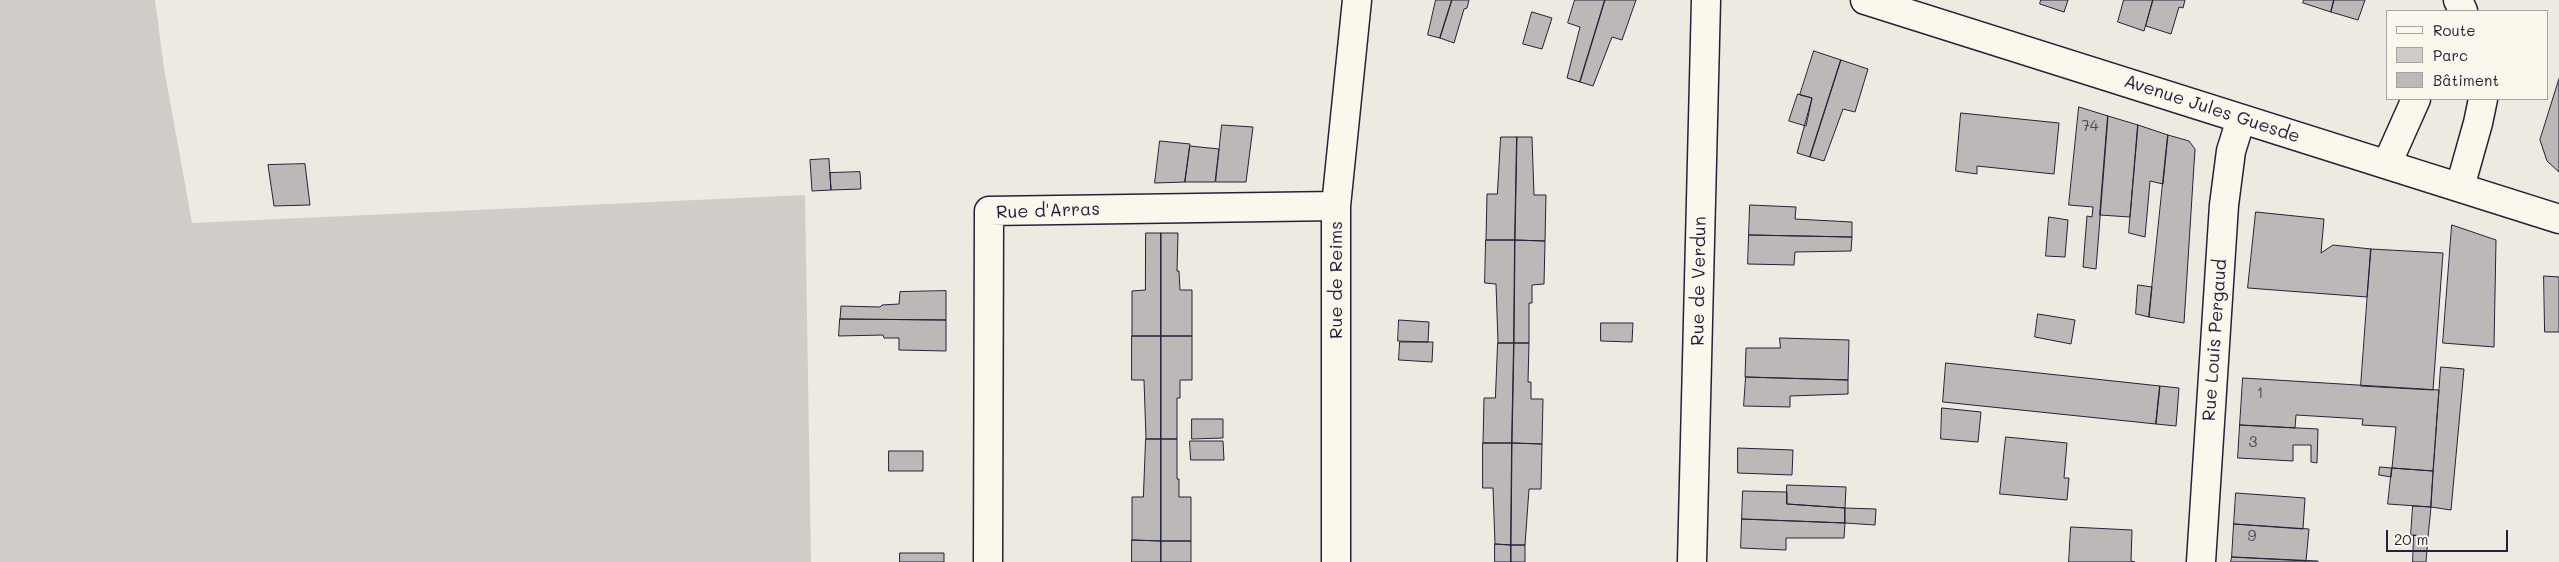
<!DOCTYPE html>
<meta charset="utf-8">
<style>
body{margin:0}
#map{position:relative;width:2559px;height:562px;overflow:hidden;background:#eeeae2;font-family:Mali,sans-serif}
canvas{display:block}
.legend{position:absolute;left:2386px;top:10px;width:162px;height:90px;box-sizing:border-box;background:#fbf7ec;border:1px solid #a4a2a5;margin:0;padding:6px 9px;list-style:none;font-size:15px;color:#22223b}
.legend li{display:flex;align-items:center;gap:10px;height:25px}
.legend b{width:25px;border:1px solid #a4a2a5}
.scale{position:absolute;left:2386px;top:530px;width:122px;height:22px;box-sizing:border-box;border:2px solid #22223b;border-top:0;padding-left:6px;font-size:15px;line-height:18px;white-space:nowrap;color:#22223b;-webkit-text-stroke:4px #fbf7ec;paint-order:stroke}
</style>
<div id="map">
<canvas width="2559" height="562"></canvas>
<ul class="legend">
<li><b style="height:6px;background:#fbf7ec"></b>Route</li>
<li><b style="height:14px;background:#d0cdc9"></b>Parc</li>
<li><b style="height:14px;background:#bcb8b8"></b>Bâtiment</li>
</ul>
<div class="scale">20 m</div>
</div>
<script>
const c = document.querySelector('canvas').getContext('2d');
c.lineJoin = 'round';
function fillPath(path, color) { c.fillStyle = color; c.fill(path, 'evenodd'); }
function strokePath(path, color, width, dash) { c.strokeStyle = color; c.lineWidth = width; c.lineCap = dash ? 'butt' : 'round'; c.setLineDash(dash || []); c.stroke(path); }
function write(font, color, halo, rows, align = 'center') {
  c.font = font + ' Mali,sans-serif'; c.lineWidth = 4.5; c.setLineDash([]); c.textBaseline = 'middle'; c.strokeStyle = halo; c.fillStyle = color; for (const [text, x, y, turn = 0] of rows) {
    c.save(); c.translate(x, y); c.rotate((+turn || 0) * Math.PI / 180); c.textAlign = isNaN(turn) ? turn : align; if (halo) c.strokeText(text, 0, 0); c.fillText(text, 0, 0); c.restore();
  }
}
fillPath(new Path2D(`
 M0,0H155L164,68L192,223L805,195L811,562H0Z`), '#d0cdc9');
const building = new Path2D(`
 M1436,0H1452L1440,38L1428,35Z
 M1452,0H1469L1467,8L1464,9L1454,43L1440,38Z
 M1575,0H1605L1580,82L1567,78L1580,27L1568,23Z
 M1605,0H1636L1622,40L1612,37L1593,86L1580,82Z
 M2041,0H2068L2064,12L2040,4Z
 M2124,0H2153L2144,31L2118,22Z
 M2153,0H2185L2183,8L2179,7L2171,34L2146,26Z
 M2304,0H2334L2331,12L2303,3Z
 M2334,0H2365L2358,20L2331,12Z
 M1532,12L1552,18L1542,49L1523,44Z
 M1814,51L1841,60L1810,157L1797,153L1812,98L1800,95Z
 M1841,60L1868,69L1855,112L1843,109L1824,161L1810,157Z
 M2559,79V172L2547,161L2540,140Z
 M1798,94L1812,98L1806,126L1789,121Z
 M2079,107L2108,116L2096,269L2083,267L2087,216L2092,217L2093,207L2069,205Z
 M1961,113L2059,123L2054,174L1977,166V174L1956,171Z
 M2108,116L2138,125L2130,217L2100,215Z
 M1222,125L1253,127L1246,182H1216Z
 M2138,125L2168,135L2163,184L2150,181L2145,237L2129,233Z
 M2168,135L2189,141L2195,149L2184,323L2149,317Z
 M1501,137H1517L1515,240H1486L1487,194H1497Z
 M1517,137H1532L1534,195H1546L1545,241L1515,240Z
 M1160,141L1190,144L1185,182L1155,183Z
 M1190,146L1219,149L1215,182H1185Z
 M829,159L831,190L812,191L810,160Z
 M305,164L310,205L274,206L268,165Z
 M860,172L861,189L831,190L830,173Z
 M1750,205L1796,207L1795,219L1852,222V237L1749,235Z
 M2256,212L2324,219L2321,253L2333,245L2371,249L2367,297L2248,288Z
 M2049,217L2068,220L2065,257L2046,256Z
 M2452,225L2496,240L2494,347L2443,343Z
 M1146,233H1161V336H1132V291L1145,290Z
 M1161,233H1178L1177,271H1179L1180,290H1192V336H1161Z
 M1749,235L1852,237L1851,251L1795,252L1794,265L1748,264Z
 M1486,240H1515L1514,343H1498L1496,284L1485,283Z
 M1515,240L1545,241L1544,284L1532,285V303H1529V343H1514Z
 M2371,249L2443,253L2433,390L2361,386Z
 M2544,276L2559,277V332H2545Z
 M2138,285L2152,287L2149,317L2136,314Z
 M946,291V320L840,319L841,306L880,307L882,305L899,304L900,292Z
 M2038,314L2075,320L2071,344L2035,337Z
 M840,319L946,320V351L899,350V338H884L883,335L839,336Z
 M1399,320L1429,322L1428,342L1398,341Z
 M1601,323H1633L1632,342L1601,341Z
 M1132,336H1161V439H1146L1144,380H1132Z
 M1161,336H1192V380H1180V398H1177V439H1161Z
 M1780,338L1849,340L1848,380L1745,377L1746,348H1780Z
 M1400,342H1433L1432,362L1399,360Z
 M1498,343H1514L1512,443H1483L1484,398H1495Z
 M1514,343H1529L1528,382H1531V399H1543L1542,444L1512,443Z
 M1946,363L2160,386L2156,424L1943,402Z
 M2441,367L2464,369L2451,510L2431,507Z
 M1746,377L1848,380V394L1790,396V407L1744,406Z
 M2243,378L2439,390L2433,471L2392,468L2396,427L2362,425L2363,419L2296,415L2295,428L2240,425Z
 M2160,386L2179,388L2176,426L2156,424Z
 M1942,408L1981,412L1978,442L1941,439Z
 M1192,419H1223V438L1192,439Z
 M2240,425L2318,429L2317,463L2311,462V445H2293V461L2238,458Z
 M2006,437L2067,443L2064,478H2069L2067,500L2000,494Z
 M1146,439H1161V541L1132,540V497H1143Z
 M1161,439H1177V479H1179V497H1191V541H1161Z
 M1190,441H1223L1224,460H1191Z
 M1483,443H1512L1511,545L1495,544L1493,488H1483Z
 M1512,443L1542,444L1541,489H1529L1525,545H1511Z
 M1738,448L1793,450L1792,475L1738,473Z
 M889,451H923V471H889Z
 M2380,467L2392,468L2391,477L2379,475Z
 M2392,468L2433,471L2431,507L2388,504Z
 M1787,485L1846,487L1845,508L1787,504Z
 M1743,491L1787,492V504L1845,508V523L1742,519Z
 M2236,493L2305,498L2303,529L2234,524Z
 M2413,506L2431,507L2428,537L2411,535Z
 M1845,508L1876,509L1875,525L1845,523Z
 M1742,519L1845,523L1844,538H1786V550L1741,548Z
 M2234,524L2309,529L2306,561L2232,557Z
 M2071,527L2132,530L2131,561L2135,562H2069Z
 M2414,535L2428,537L2426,562H2413Z
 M1132,540L1161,541V562H1132Z
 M1161,541H1191V562H1161Z
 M1495,544L1511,545V562H1495Z
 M1511,545H1525V562H1511Z
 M900,553H944V562H900Z
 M2232,557L2318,561V562H2231Z`);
fillPath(building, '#bcb8b8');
strokePath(building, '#22223b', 1);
const minor = new Path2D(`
 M2458,0L2463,11
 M2387,164L2416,99
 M2460,187L2478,123L2483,99
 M988,562L989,211L1336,206
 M1336,562V206L1357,0
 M1692,562L1706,0
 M2201,562L2224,205L2231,151L2241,119`);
const major = new Path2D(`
 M1865,0L2559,219`);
strokePath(minor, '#22223b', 31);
strokePath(major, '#22223b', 31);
strokePath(minor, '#fbf7ec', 28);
strokePath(major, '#fbf7ec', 28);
write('15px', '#48485a', null, [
 ["74",2090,126],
 ["1",2260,393],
 ["3",2253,442],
 ["9",2252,536]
]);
write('18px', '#22223b', '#fbf7ec', [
 ["Avenue Jules Guesde",2212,109,18],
 ["Rue d'Arras",1048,211,-2],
 ["Rue de Reims",1336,280,-90],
 ["Rue de Verdun",1699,281,-89],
 ["Rue Louis Pergaud",2215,340,-86]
]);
</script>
